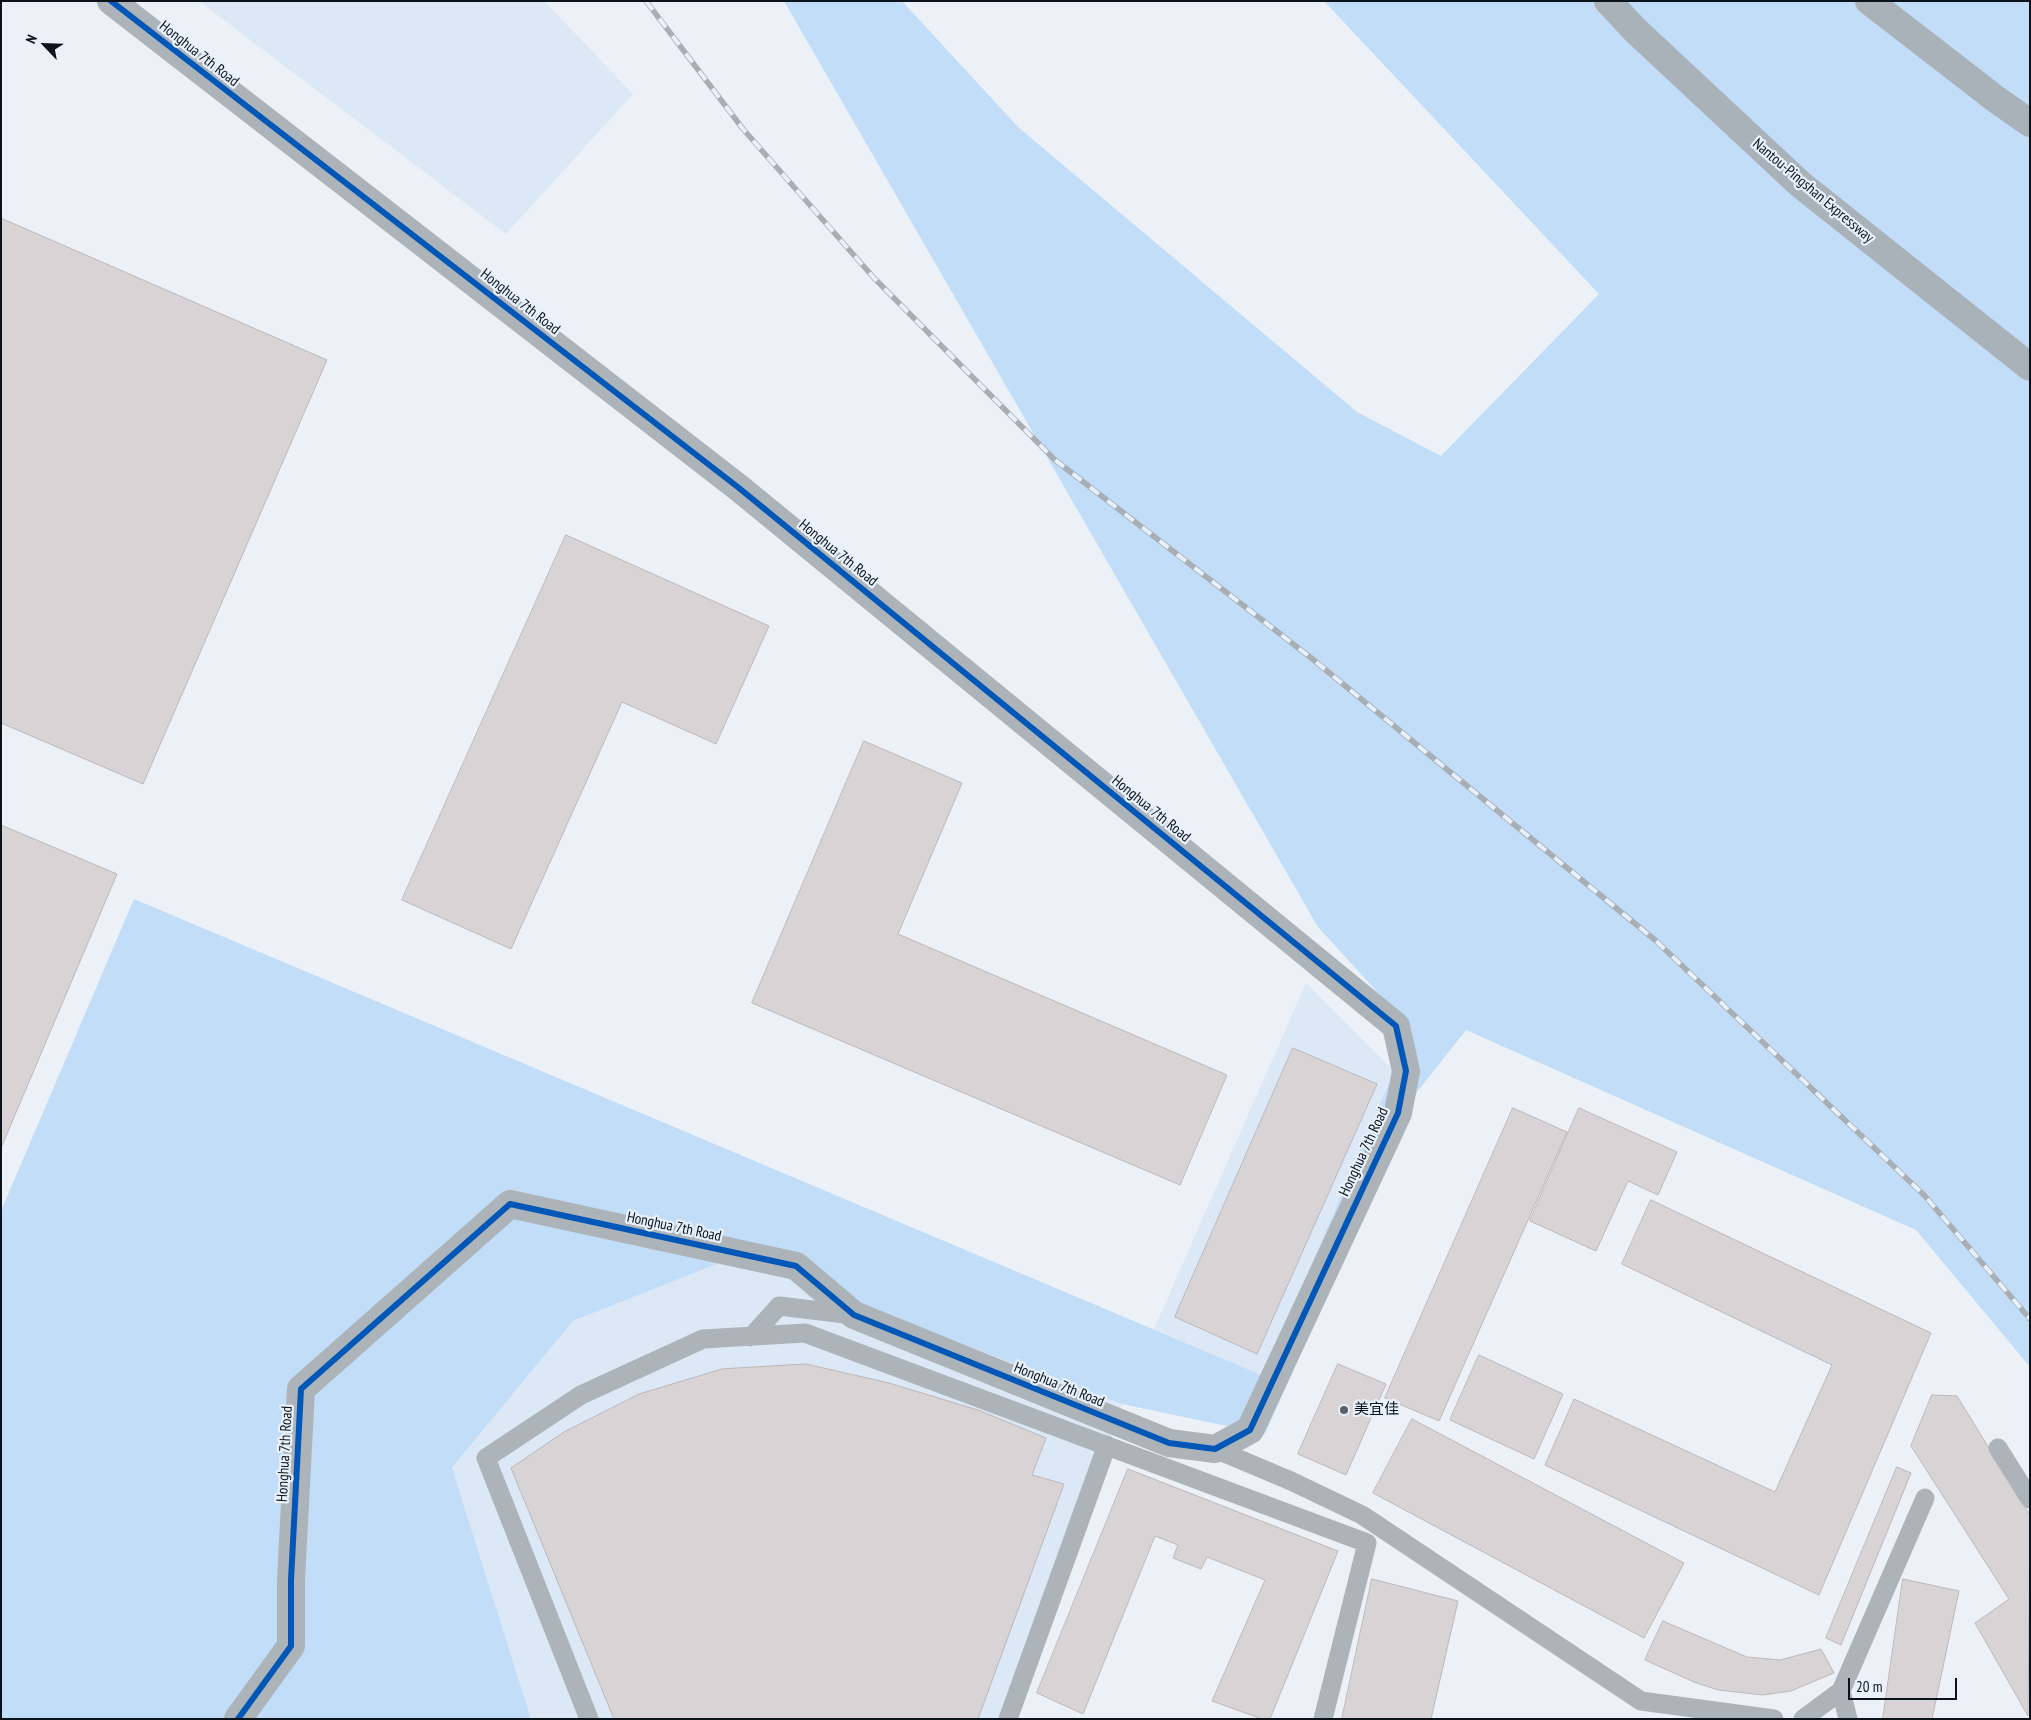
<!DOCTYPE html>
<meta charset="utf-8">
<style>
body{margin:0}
#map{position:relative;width:2031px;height:1720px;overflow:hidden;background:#ecf1f7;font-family:"PT Sans Narrow",sans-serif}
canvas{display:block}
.frame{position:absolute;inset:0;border:2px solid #0a121a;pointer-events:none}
.north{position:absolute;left:20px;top:20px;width:50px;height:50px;-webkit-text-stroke:4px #e8f1fb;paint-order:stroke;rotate:294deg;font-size:14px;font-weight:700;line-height:20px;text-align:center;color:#0a121a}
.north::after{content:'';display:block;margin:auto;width:18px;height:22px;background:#0a121a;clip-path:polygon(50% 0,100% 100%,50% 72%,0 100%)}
.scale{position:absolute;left:1848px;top:1678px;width:109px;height:22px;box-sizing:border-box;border:2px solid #0a121a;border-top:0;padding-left:6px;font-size:15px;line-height:18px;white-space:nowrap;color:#0a121a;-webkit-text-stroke:4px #e8f1fb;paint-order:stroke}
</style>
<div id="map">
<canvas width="2031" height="1720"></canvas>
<div class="frame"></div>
<div class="north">N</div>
<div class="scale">20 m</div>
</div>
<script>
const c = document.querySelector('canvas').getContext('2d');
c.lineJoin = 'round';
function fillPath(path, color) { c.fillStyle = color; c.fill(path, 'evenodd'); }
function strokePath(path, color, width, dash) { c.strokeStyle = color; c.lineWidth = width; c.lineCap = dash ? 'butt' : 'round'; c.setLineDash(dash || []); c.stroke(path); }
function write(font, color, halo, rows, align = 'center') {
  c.font = font + ' "PT Sans Narrow","Noto Sans SC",sans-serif'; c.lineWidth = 4.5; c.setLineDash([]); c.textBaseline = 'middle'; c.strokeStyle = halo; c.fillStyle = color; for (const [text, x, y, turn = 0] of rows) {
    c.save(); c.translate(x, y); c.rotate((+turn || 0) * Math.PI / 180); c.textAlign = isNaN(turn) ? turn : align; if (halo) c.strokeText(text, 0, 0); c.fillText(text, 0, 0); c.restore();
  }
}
fillPath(new Path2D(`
 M199,1H544L633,94L506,234Z
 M1306,983L1395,1072L1264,1376L1154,1329Z
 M732,1258L1122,1404L1008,1719H531L452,1469L573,1321Z`), '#dce8f5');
fillPath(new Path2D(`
 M784,1H902L1018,127L1357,412L1441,456L1599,294L1324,1H2030V1367L1916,1230L1466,1030L1417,1092L1265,1434L1122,1404L732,1258L573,1321L452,1468L531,1719H1V1211L134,899L1264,1376L1412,1030L1318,927Z`), '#c1ddf7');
const building = new Path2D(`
 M3,219L327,360L143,784L1,723V222Z
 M566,535L769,626L716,744L622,702L511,949L402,900Z
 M864,741L962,783L898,934L1227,1075L1180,1185L752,1003Z
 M1,825L117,874L1,1148Z
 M1293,1048L1377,1084L1257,1354L1175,1317Z
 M1513,1108L1567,1132L1439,1421L1385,1398Z
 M1579,1108L1677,1152L1658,1195L1628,1181L1596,1251L1530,1221Z
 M1651,1200L1931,1333L1819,1595L1545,1465L1574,1399L1775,1492L1832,1365L1622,1264Z
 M1479,1355L1563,1394L1534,1459L1450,1420Z
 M806,1364L889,1383L978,1410L1046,1438L1032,1475L1064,1484L978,1719H614L511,1468L564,1432L639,1394L722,1369Z
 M1338,1364L1386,1384L1346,1475L1298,1454Z
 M1932,1395L1957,1396L2030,1515L2028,1716L1975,1623L2009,1599L1911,1446Z
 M1412,1419L1684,1563L1644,1638L1373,1493Z
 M1897,1467L1911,1473L1841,1645L1826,1638Z
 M1128,1469L1338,1551L1270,1719H1262L1212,1701L1265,1580L1207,1557L1201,1569L1173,1558L1178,1545L1155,1536L1083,1714L1037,1693Z
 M1372,1579L1458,1601L1431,1719H1342Z
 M1903,1579L1959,1591L1932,1719H1883Z
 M1663,1621L1747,1657L1780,1660L1821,1649L1834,1673L1791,1691L1763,1695L1718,1690L1694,1682L1645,1660Z`);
fillPath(building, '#d8d4d5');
strokePath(building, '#bcb7b9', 1);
strokePath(new Path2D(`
 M751,1337L779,1306L854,1315
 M1998,1448L2030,1499
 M1215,1449L1291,1481L1362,1515L1641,1701L1774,1719
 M1841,1691L1848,1719
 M589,1719L486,1458L581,1395L703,1339L805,1333L1367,1543L1323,1719
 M1008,1719L1107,1445
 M1803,1719L1841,1691L1925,1498`), '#acb3b9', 19);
strokePath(new Path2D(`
 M111,1L739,488L1396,1026L1406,1071L1398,1113L1250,1430L1215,1449L1169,1443L854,1315L796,1266L510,1204L301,1389L291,1580V1646L238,1719`), '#acb3b9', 28);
strokePath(new Path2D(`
 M1608,1L1635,30L1800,184L2030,367
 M1869,1L1997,100L2030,123`), '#aab2b9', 28);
const rail = new Path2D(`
 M646,1L743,129L874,278L1055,460L1310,657L1655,940L1924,1195L2030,1319`);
strokePath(rail, '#a8aeb3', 5.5);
strokePath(rail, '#e8f1fb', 4, [11]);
strokePath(new Path2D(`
 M111,1L739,488L1396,1026L1406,1071L1398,1113L1250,1430L1215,1449L1169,1443L854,1315L796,1266L510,1204L301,1389L291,1580V1646L238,1719`), '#0057b8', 6);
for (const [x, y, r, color] of [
 [1344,1410,5,"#596067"]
]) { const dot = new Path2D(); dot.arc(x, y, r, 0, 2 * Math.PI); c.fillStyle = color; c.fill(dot); strokePath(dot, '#e8f1fb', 2); }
write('15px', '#0a121a', '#e8f1fb', [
 ["Honghua 7th Road",199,54,38],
 ["Nantou-Pingshan Expressway",1813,191,40],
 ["Honghua 7th Road",520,302,38],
 ["Honghua 7th Road",838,553,39],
 ["Honghua 7th Road",1151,809,39],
 ["Honghua 7th Road",1364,1152,-65],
 ["Honghua 7th Road",674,1227,12],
 ["Honghua 7th Road",1059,1385,22],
 ["Honghua 7th Road",285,1454,-87]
]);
write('15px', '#0a121a', '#e8f1fb', [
 ["美宜佳",1354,1410]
], 'left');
</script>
